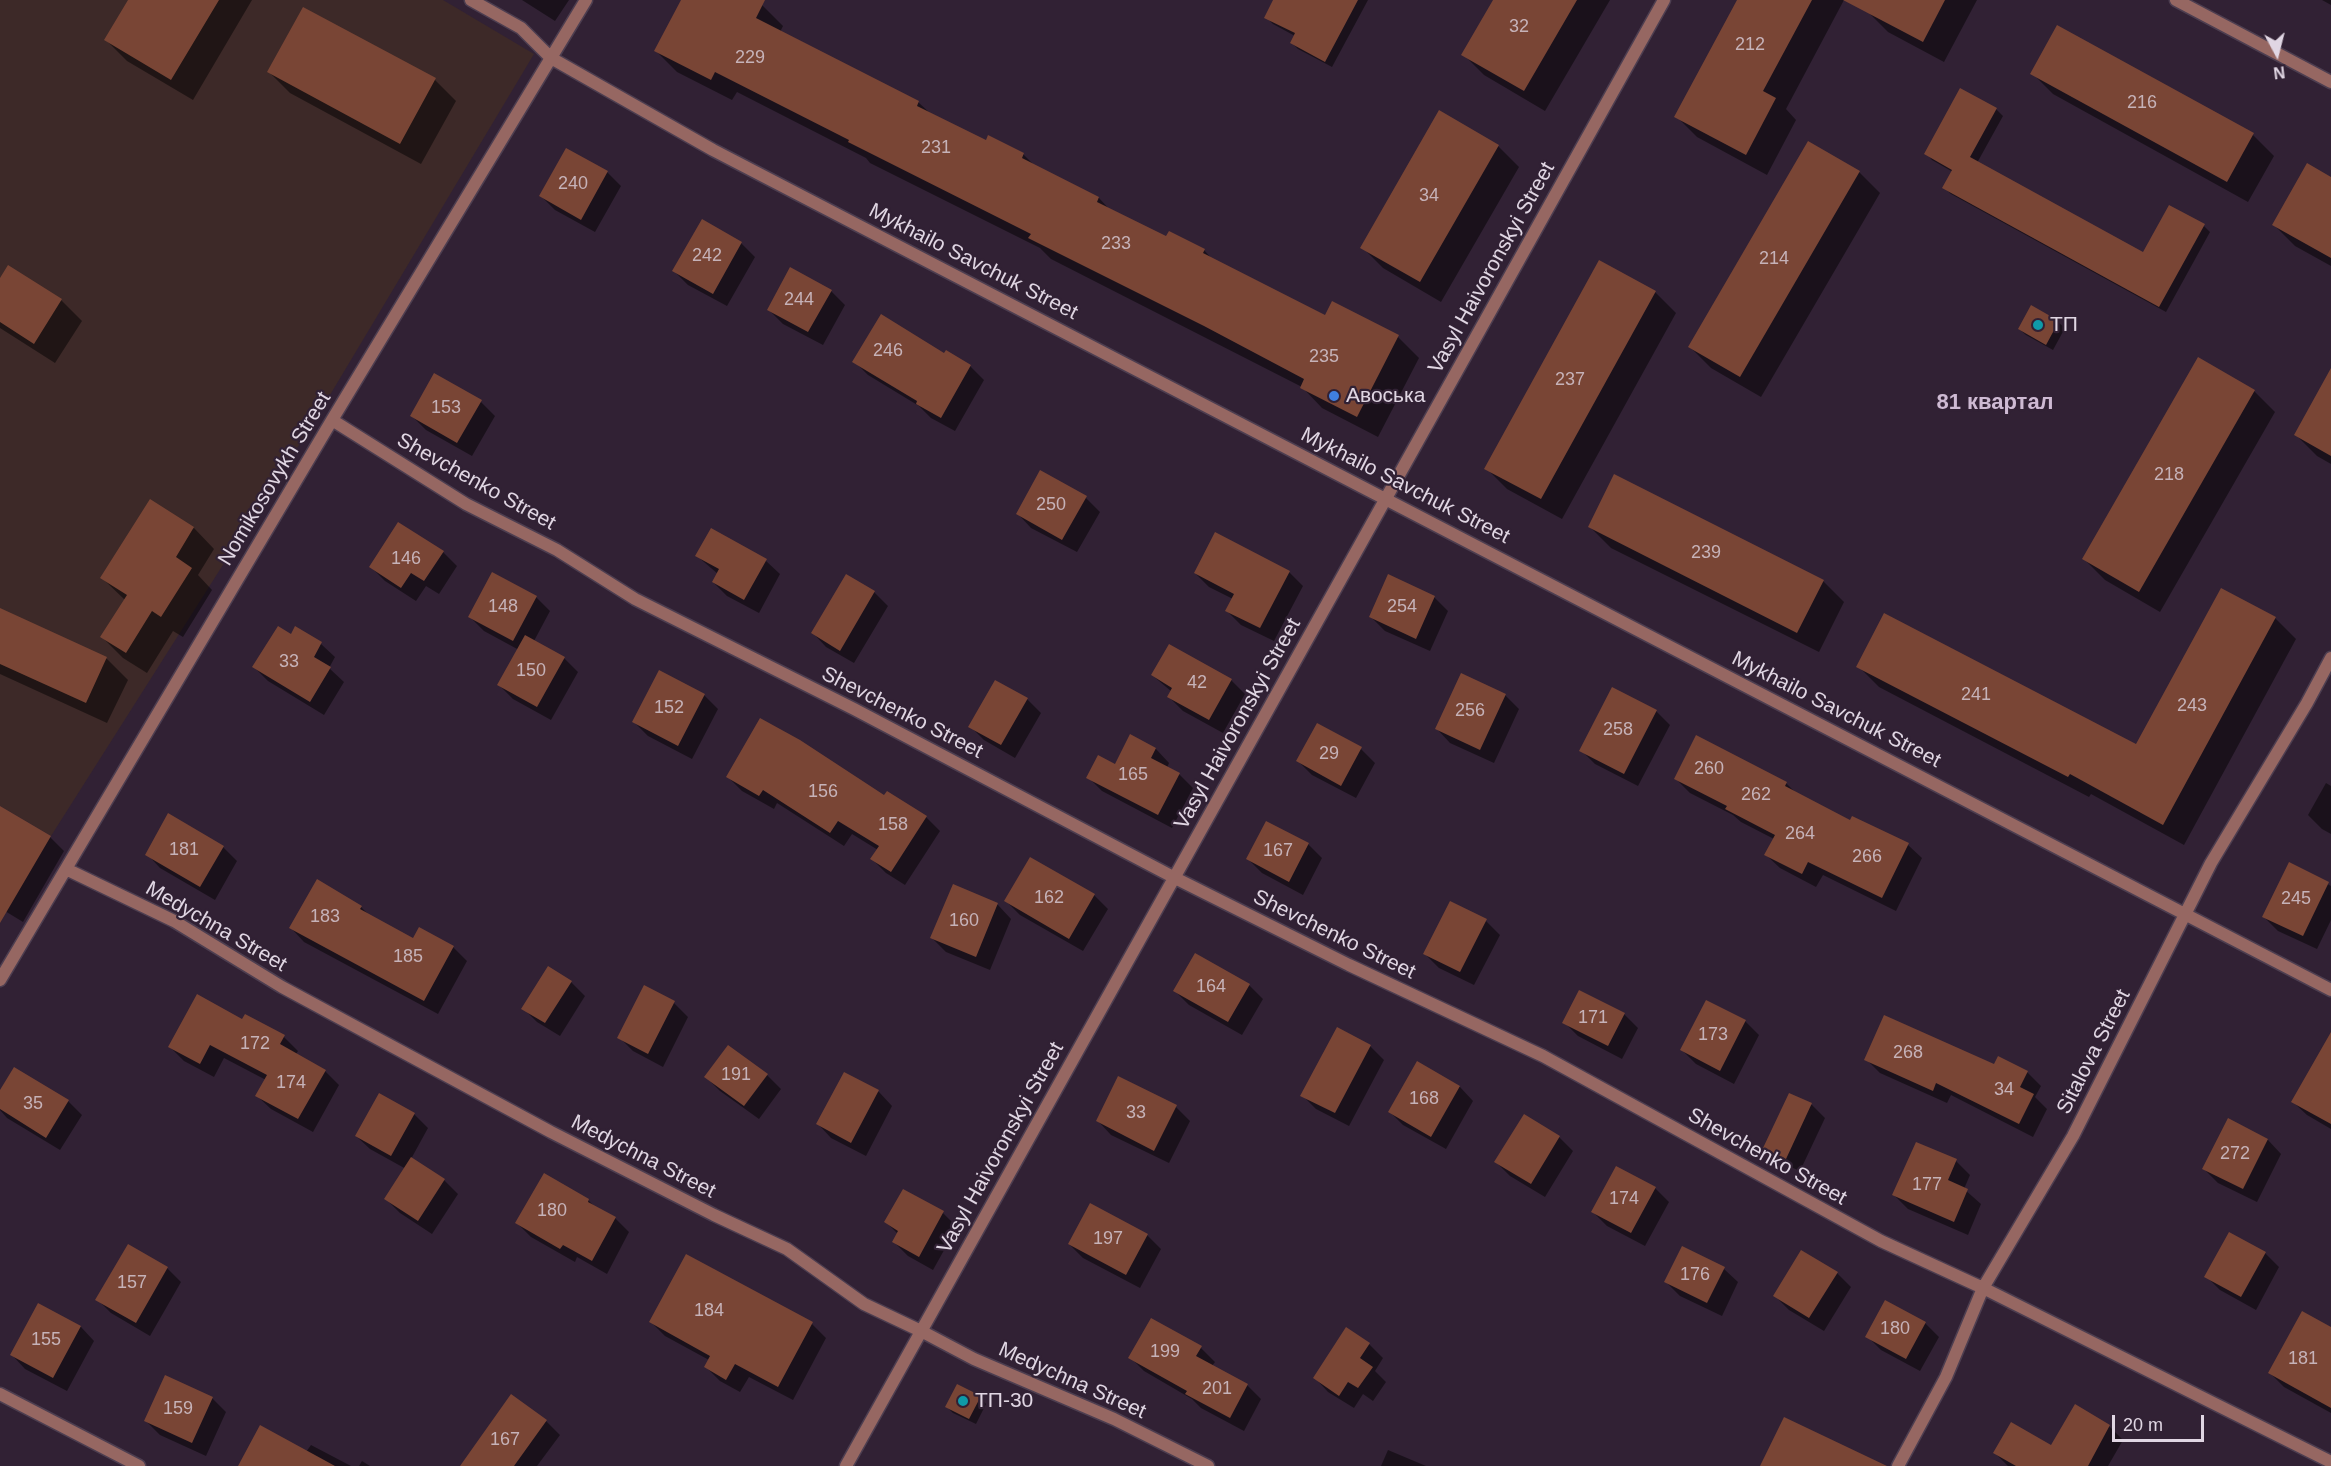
<!DOCTYPE html>
<meta charset="utf-8">
<style>
body{margin:0}
#map{position:relative;width:2331px;height:1466px;overflow:hidden;background:#312134;font-family:Helvetica,sans-serif}
canvas{display:block}
.north{position:absolute;left:2247px;top:24px;width:60px;height:60px;-webkit-text-stroke:4px #312134;paint-order:stroke;rotate:173deg;font-size:16px;font-weight:700;line-height:24px;text-align:center;color:#e0d6e3}
.north::after{content:'';display:block;margin:auto;width:21px;height:27px;background:#e0d6e3;clip-path:polygon(50% 0,100% 100%,50% 72%,0 100%)}
.scale{position:absolute;left:2112px;top:1415px;width:92px;height:27px;box-sizing:border-box;border:3px solid #e0d6e3;border-top:0;padding-left:8px;font-size:18px;line-height:21px;white-space:nowrap;color:#e0d6e3;-webkit-text-stroke:4px #312134;paint-order:stroke}
</style>
<div id="map">
<canvas width="2331" height="1466"></canvas>
<div class="north">N</div>
<div class="scale">20 m</div>
</div>
<script>
const c = document.querySelector('canvas').getContext('2d');
c.lineJoin = 'round';
function fillPath(path, color) { c.fillStyle = color; c.fill(path, 'evenodd'); }
function strokePath(path, color, width, dash) { c.strokeStyle = color; c.lineWidth = width; c.lineCap = dash ? 'butt' : 'round'; c.setLineDash(dash || []); c.stroke(path); }
function write(font, color, halo, rows, align = 'center') {
  c.font = font + ' Helvetica,sans-serif'; c.lineWidth = 4.5; c.setLineDash([]); c.textBaseline = 'middle'; c.strokeStyle = halo; c.fillStyle = color; for (const [text, x, y, turn = 0] of rows) {
    c.save(); c.translate(x, y); c.rotate((+turn || 0) * Math.PI / 180); c.textAlign = isNaN(turn) ? turn : align; if (halo) c.strokeText(text, 0, 0); c.fillText(text, 0, 0); c.restore();
  }
}
fillPath(new Path2D(`
 M0,0H443L534,54L318,415L51,836L0,806Z`), '#3d2928');
fillPath(new Path2D(`
 M130,0H252L193,100L127,61L106,40Z
 M522,0H569L555,21Z
 M682,0H752L762,5L783,26L780,32L918,102L931,114L986,142L1023,154L1035,166L1099,198L1111,211L1167,238L1204,250L1212,259L1325,318L1398,337L1419,358L1378,437L1322,408L1302,387L1051,259L1040,248L870,163L866,158L737,92L732,100L677,72L656,51Z
 M1275,0H1368L1332,67L1298,49L1291,42L1295,36L1273,24L1266,17Z
 M1495,0H1610L1545,111L1484,75L1463,54Z
 M1739,0H1844L1786,109L1796,120L1767,175L1697,137L1676,116Z
 M1861,0H1977L1944,62L1888,32L1867,11Z
 M2322,0H2331V5Z
 M269,72L435,80L456,101L421,164L290,93Z
 M2032,73L2253,135L2274,156L2248,202L2053,94Z
 M1961,90L1996,109L2003,116L1977,163L2144,254L2204,226L2210,232L2166,312L1951,194L1944,188L1953,172L1932,160L1926,153Z
 M1809,143L1859,172L1880,193L1761,397L1711,368L1690,347Z
 M1498,146L1519,167L1441,302L1383,268L1362,247Z
 M607,172L621,186L595,232L555,210L541,196Z
 M2331,178V266L2295,246L2274,225Z
 M741,243L755,257L727,306L688,285L674,271Z
 M0,281L61,300L82,321L55,363L0,328Z
 M831,291L845,305L823,345L783,324L769,310Z
 M1655,292L1676,313L1562,519L1507,489L1486,468Z
 M2058,322L2065,328L2053,350L2026,335L2019,329Z
 M945,355L970,366L984,380L955,431L931,418L919,406L868,375L854,361Z
 M2199,359L2254,391L2275,412L2160,612L2105,580L2084,559Z
 M2331,371V464L2317,456L2296,435Z
 M481,402L495,416L472,456L426,430L412,416Z
 M1086,498L1100,512L1077,552L1031,528L1018,514Z
 M1590,527L1823,581L1844,602L1819,652L1611,548Z
 M194,528L214,549L198,575L212,590L183,637L173,631L147,673L123,658L102,637L125,600L102,578Z
 M712,530L766,561L780,574L759,613L727,596L713,582L718,574L697,556Z
 M443,552L457,566L439,594L426,586L416,601L385,581L371,567Z
 M1289,572L1303,586L1274,641L1241,625L1227,611L1233,599L1209,587L1195,573Z
 M874,592L888,606L854,663L826,647L813,633Z
 M536,597L550,611L534,641L564,658L578,672L551,720L513,699L499,685L519,650L484,631L470,617Z
 M1434,597L1448,611L1430,651L1385,631L1371,617Z
 M0,610L107,659L128,680L107,723L0,674Z
 M2275,618L2296,639L2184,845L2091,794L2089,797L1879,687L1858,666L2136,746Z
 M296,628L321,644L335,657L329,668L344,682L324,715L268,681L254,667L291,636Z
 M1152,675L1231,680L1245,694L1223,733L1183,711L1169,697L1172,692Z
 M704,695L718,709L692,759L648,736L634,722Z
 M1505,695L1519,709L1494,763L1450,743L1437,729Z
 M1027,699L1041,713L1015,758L984,740L970,726Z
 M1656,711L1670,725L1638,786L1595,764L1581,750Z
 M1131,736L1156,749L1169,763L1167,768L1179,774L1193,788L1172,828L1102,791L1088,777L1116,766Z
 M1361,749L1375,763L1356,798L1312,775L1298,761Z
 M728,777L885,797L926,817L940,831L905,885L886,873L872,859L878,850L852,834L844,846L777,803L774,809L742,791Z
 M1676,779L1786,783L1798,795L1851,822L1908,845L1922,858L1896,911L1823,875L1816,887L1780,868L1766,855L1774,839L1741,822L1733,815L1690,793Z
 M2326,783L2331,786V834L2322,829L2308,815Z
 M0,808L50,837L64,851L23,922L0,908Z
 M1267,823L1308,844L1322,858L1303,895L1262,873L1248,859Z
 M223,847L237,861L215,900L160,868L147,854Z
 M2290,864L2331,886V920L2317,949L2278,931L2264,917Z
 M954,886L998,905L1011,919L990,970L946,952L932,938Z
 M1094,895L1108,909L1083,951L1020,915L1006,901Z
 M361,907L370,916L414,940L453,947L467,961L438,1014L304,942L291,928Z
 M1486,921L1500,935L1474,985L1439,968L1425,954Z
 M571,982L585,996L560,1036L537,1022L523,1008Z
 M1249,985L1263,999L1242,1035L1189,1005L1175,991Z
 M644,987L674,1003L688,1017L663,1067L633,1051L619,1037Z
 M1624,1014L1638,1028L1622,1059L1578,1036L1564,1022Z
 M243,1021L284,1037L298,1051L296,1054L325,1071L339,1085L313,1132L271,1109L257,1096L266,1080L224,1058L214,1077L184,1061L170,1047Z
 M1745,1021L1759,1035L1734,1084L1696,1064L1682,1050Z
 M1370,1046L1384,1060L1349,1126L1316,1109L1302,1095Z
 M729,1047L767,1075L781,1089L759,1119L720,1091L706,1077Z
 M2331,1058V1129L2307,1115L2293,1102Z
 M1866,1059L1995,1066L2027,1072L2041,1086L2035,1097L2047,1109L2033,1137L1951,1095L1947,1103L1880,1073Z
 M1417,1063L1460,1087L1473,1101L1446,1149L1403,1125L1389,1111Z
 M845,1074L879,1092L892,1106L866,1156L831,1138L818,1124Z
 M1119,1078L1176,1107L1190,1121L1169,1163L1111,1135L1098,1121Z
 M0,1093L68,1101L82,1115L60,1150L7,1118L0,1110Z
 M1790,1095L1812,1105L1825,1118L1800,1171L1779,1162L1765,1148Z
 M414,1114L428,1128L411,1159L444,1180L458,1194L432,1234L400,1213L386,1199L406,1169L370,1149L356,1136Z
 M2229,1120L2268,1140L2281,1154L2257,1202L2218,1183L2204,1169Z
 M1559,1137L1573,1151L1545,1197L1510,1176L1496,1162Z
 M1956,1161L1970,1175L1964,1189L1981,1204L1968,1235L1908,1209L1894,1195Z
 M1655,1188L1669,1202L1645,1246L1607,1226L1593,1212Z
 M903,1191L943,1213L957,1227L933,1270L908,1256L894,1242L898,1234L886,1222Z
 M588,1200L596,1208L615,1218L629,1232L607,1274L577,1257L575,1262L531,1237L517,1223Z
 M1147,1235L1161,1249L1140,1288L1083,1258L1069,1244Z
 M2265,1253L2279,1267L2256,1310L2220,1290L2206,1276Z
 M687,1257L812,1324L826,1338L793,1400L749,1377L740,1392L720,1381L706,1367L709,1360L665,1336L651,1322Z
 M167,1268L181,1282L150,1336L111,1313L97,1299Z
 M1724,1269L1738,1282L1722,1316L1680,1296L1666,1282Z
 M1837,1273L1851,1287L1824,1331L1789,1310L1775,1296Z
 M39,1305L81,1327L94,1341L67,1391L25,1369L12,1355Z
 M1925,1323L1939,1337L1920,1371L1881,1350L1867,1336Z
 M1347,1329L1369,1344L1383,1358L1375,1371L1386,1382L1373,1401L1363,1394L1354,1408L1328,1392L1315,1378Z
 M2331,1329V1413L2284,1387L2270,1373Z
 M1201,1348L1215,1362L1212,1366L1247,1385L1261,1399L1244,1431L1201,1408L1192,1399L1144,1371L1130,1357Z
 M980,1397L986,1404L976,1424L953,1413L947,1407Z
 M212,1398L226,1412L206,1456L160,1435L146,1421Z
 M546,1421L560,1435L537,1466H471Z
 M2109,1426L2123,1440L2108,1466H2008L1995,1453L2052,1447Z
 M311,1445L351,1466H240L306,1452Z
 M1388,1450L1426,1466H1381Z
 M362,1461L370,1466H359Z`), '#0007');
fillPath(new Path2D(`
 M128,0H219L171,80L104,40Z
 M681,0H765L756,18L919,101L917,106L986,140L988,135L1024,153L1022,158L1099,197L1097,202L1166,236L1169,231L1205,249L1203,253L1325,315L1332,301L1399,335L1357,417L1300,388L1304,379L1204,326L1028,238L1031,234L848,142L849,140L715,72L711,80L654,51Z
 M1273,0H1358L1325,62L1290,43L1295,33L1264,18Z
 M1493,0H1577L1524,91L1461,55Z
 M1737,0H1812L1763,91L1776,98L1746,155L1674,117Z
 M1843,0H1945L1923,42Z
 M303,7L436,78L400,144L267,72Z
 M2057,25L2254,133L2227,182L2030,74Z
 M1960,88L1997,108L1970,157L2143,252L2169,205L2205,224L2159,307L1942,188L1952,170L1924,154Z
 M1439,110L1499,145L1420,282L1360,248Z
 M1808,141L1860,171L1740,377L1688,347Z
 M566,148L608,171L581,220L539,196Z
 M2307,163L2331,177V258L2272,225Z
 M702,219L742,242L713,294L672,271Z
 M1599,260L1656,291L1541,499L1484,469Z
 M8,265L62,299L34,344L0,322V278Z
 M790,267L832,290L808,332L767,310Z
 M2031,305L2059,321L2046,345L2018,329Z
 M881,314L944,353L946,350L971,365L941,418L916,404L917,401L852,362Z
 M2198,357L2255,390L2139,592L2082,559Z
 M2331,368V456L2294,435Z
 M434,373L482,400L457,443L410,416Z
 M1040,470L1087,496L1062,540L1016,514Z
 M1614,474L1824,580L1797,633L1588,527Z
 M150,499L194,527L176,557L192,568L161,617L152,611L126,653L100,637L127,595L100,578Z
 M398,522L444,551L424,581L411,573L401,588L369,567Z
 M711,528L767,559L744,600L712,582L719,569L695,556Z
 M1215,532L1290,571L1260,628L1225,611L1234,594L1194,573Z
 M492,572L537,596L513,641L468,617Z
 M846,574L875,591L840,651L811,633Z
 M1388,574L1435,596L1416,639L1369,617Z
 M2221,588L2276,617L2163,825L2070,774L2068,777L1856,667L1884,613L2136,744Z
 M0,608L107,657L86,703L0,664Z
 M278,626L291,634L295,626L322,642L314,657L331,667L310,702L252,667Z
 M525,635L565,657L537,707L497,685Z
 M1169,644L1232,679L1209,720L1167,697L1172,688L1151,675Z
 M659,670L705,694L678,746L632,722Z
 M1461,673L1506,694L1480,750L1435,729Z
 M995,680L1028,698L1001,745L968,727Z
 M1612,687L1657,710L1624,774L1579,751Z
 M760,718L800,740L884,795L887,791L927,816L891,872L870,859L879,846L838,821L830,833L763,790L759,796L726,777Z
 M1317,723L1362,747L1341,786L1296,761Z
 M1130,734L1156,748L1151,758L1180,773L1158,815L1086,778L1098,755L1115,764Z
 M1696,735L1787,782L1785,786L1850,820L1852,816L1909,843L1882,898L1808,862L1802,874L1764,855L1775,835L1725,809L1727,806L1674,779Z
 M0,806L51,836L0,923Z
 M168,813L224,846L200,887L145,855Z
 M1266,821L1309,843L1289,882L1246,859Z
 M1030,857L1095,894L1069,939L1004,901Z
 M2289,862L2329,882L2303,936L2262,917Z
 M317,879L362,906L360,909L413,938L419,927L454,946L424,1001L289,928Z
 M953,884L998,903L976,957L930,938Z
 M1450,901L1487,919L1460,972L1423,954Z
 M1195,953L1250,984L1228,1022L1173,991Z
 M548,966L572,981L545,1023L521,1009Z
 M644,985L675,1001L648,1054L617,1038Z
 M1579,990L1625,1013L1608,1046L1562,1023Z
 M197,994L242,1019L245,1014L285,1035L280,1044L326,1070L298,1119L255,1096L267,1075L210,1045L200,1064L168,1047Z
 M1706,1000L1746,1020L1720,1071L1680,1050Z
 M1884,1015L1994,1064L1998,1056L2028,1071L2020,1087L2034,1094L2019,1124L1936,1083L1933,1091L1864,1060Z
 M1337,1027L1371,1045L1335,1113L1300,1096Z
 M2331,1032V1124L2291,1102Z
 M728,1045L768,1074L744,1106L704,1077Z
 M1417,1061L1460,1086L1431,1137L1388,1112Z
 M14,1067L69,1100L46,1138L0,1109V1090Z
 M844,1072L879,1090L851,1143L816,1124Z
 M1118,1076L1177,1105L1154,1151L1096,1121Z
 M379,1093L415,1113L391,1156L355,1136Z
 M1789,1093L1812,1103L1786,1159L1763,1148Z
 M1524,1114L1560,1136L1531,1184L1494,1162Z
 M2228,1118L2268,1139L2243,1189L2202,1169Z
 M1916,1142L1957,1159L1948,1180L1968,1189L1954,1222L1892,1195Z
 M411,1157L445,1179L418,1221L384,1199Z
 M1616,1166L1656,1187L1631,1233L1591,1212Z
 M544,1173L589,1199L588,1202L616,1217L592,1261L563,1245L560,1249L515,1223Z
 M903,1189L944,1211L919,1257L892,1242L898,1231L884,1222Z
 M1090,1203L1148,1234L1126,1275L1068,1244Z
 M2229,1232L2266,1252L2241,1297L2204,1277Z
 M128,1244L168,1267L136,1323L95,1300Z
 M1682,1246L1725,1267L1707,1303L1664,1282Z
 M1801,1250L1838,1272L1809,1318L1773,1296Z
 M686,1254L813,1322L778,1387L735,1364L726,1380L704,1367L710,1356L649,1322Z
 M1885,1300L1926,1322L1906,1359L1865,1337Z
 M38,1303L81,1326L53,1378L10,1355Z
 M2302,1311L2331,1327V1408L2268,1373Z
 M1151,1318L1202,1346L1196,1356L1248,1384L1230,1418L1185,1394L1187,1391L1128,1358Z
 M1346,1327L1370,1343L1360,1358L1373,1367L1358,1388L1348,1382L1339,1396L1313,1378Z
 M165,1375L213,1397L192,1443L144,1421Z
 M957,1384L981,1396L969,1419L945,1407Z
 M511,1394L547,1420L514,1466H460Z
 M2075,1404L2110,1425L2088,1466H2016L1993,1453L2011,1422L2051,1445Z
 M1784,1417L1887,1466H1760Z
 M260,1425L335,1466H238Z`), '#794535');
const minor = new Path2D(`
 M471,0L521,28L551,58L713,150L2331,990
 M2176,0L2331,82
 M332,420L466,504L557,550L635,599L854,709L1175,878L1349,965L1543,1056L1881,1241L1983,1288L2331,1462
 M66,869L174,921L282,987L551,1132L714,1215L787,1249L864,1304L921,1331L974,1359L1114,1419L1208,1466
 M0,980L332,420L586,0
 M0,1394L139,1466
 M846,1466L1664,0
 M1898,1466L1946,1377L1983,1288L2073,1136L2211,863L2307,703L2331,658`);
strokePath(minor, '#4d3e50', 15);
strokePath(minor, '#966762', 12);
for (const [x, y, r, color] of [
 [2038,325,6,"#0f9aa8"],
 [1334,396,6,"#3f7fe0"],
 [963,1401,6,"#0f9aa8"]
]) { const dot = new Path2D(); dot.arc(x, y, r, 0, 2 * Math.PI); c.fillStyle = color; c.fill(dot); strokePath(dot, '#312134', 2); }
write('18px', '#c6b2b8', null, [
 ["32",1519,27],
 ["212",1750,45],
 ["229",750,58],
 ["216",2142,103],
 ["231",936,148],
 ["240",573,184],
 ["34",1429,196],
 ["233",1116,244],
 ["242",707,256],
 ["214",1774,259],
 ["244",799,300],
 ["246",888,351],
 ["235",1324,357],
 ["237",1570,380],
 ["153",446,408],
 ["218",2169,475],
 ["250",1051,505],
 ["239",1706,553],
 ["146",406,559],
 ["148",503,607],
 ["254",1402,607],
 ["33",289,662],
 ["150",531,671],
 ["42",1197,683],
 ["241",1976,695],
 ["243",2192,706],
 ["152",669,708],
 ["256",1470,711],
 ["258",1618,730],
 ["29",1329,754],
 ["260",1709,769],
 ["165",1133,775],
 ["156",823,792],
 ["262",1756,795],
 ["158",893,825],
 ["264",1800,834],
 ["181",184,850],
 ["167",1278,851],
 ["266",1867,857],
 ["162",1049,898],
 ["245",2296,899],
 ["183",325,917],
 ["160",964,921],
 ["185",408,957],
 ["164",1211,987],
 ["171",1593,1018],
 ["173",1713,1035],
 ["172",255,1044],
 ["268",1908,1053],
 ["191",736,1075],
 ["174",291,1083],
 ["34",2004,1090],
 ["168",1424,1099],
 ["35",33,1104],
 ["33",1136,1113],
 ["272",2235,1154],
 ["177",1927,1185],
 ["174",1624,1199],
 ["180",552,1211],
 ["197",1108,1239],
 ["176",1695,1275],
 ["157",132,1283],
 ["184",709,1311],
 ["180",1895,1329],
 ["155",46,1340],
 ["199",1165,1352],
 ["181",2303,1359],
 ["201",1217,1389],
 ["159",178,1409],
 ["167",505,1440]
]);
write('21px', '#e0d6e3', '#312134', [
 ["Mykhailo Savchuk Street",973,262,27],
 ["Vasyl Haivoronskyi Street",1492,268,-61],
 ["Nomikosovykh Street",275,479,-59],
 ["Shevchenko Street",476,482,29],
 ["Mykhailo Savchuk Street",1405,486,27],
 ["Mykhailo Savchuk Street",1836,710,27],
 ["Shevchenko Street",902,713,27],
 ["Vasyl Haivoronskyi Street",1238,724,-61],
 ["Medychna Street",216,927,30],
 ["Shevchenko Street",1334,935,26],
 ["Sitalova Street",2094,1052,-63],
 ["Vasyl Haivoronskyi Street",1001,1148,-61],
 ["Medychna Street",643,1157,27],
 ["Shevchenko Street",1767,1157,29],
 ["Medychna Street",1072,1381,24]
]);
write('21px', '#e0d6e3', '#312134', [
 ["ТП",2050,325],
 ["Авоська",1346,396],
 ["ТП-30",975,1401]
], 'left');
write('bold 22px', '#cebad3', '#312134', [
 ["81 квартал",1995,403]
]);
</script>
